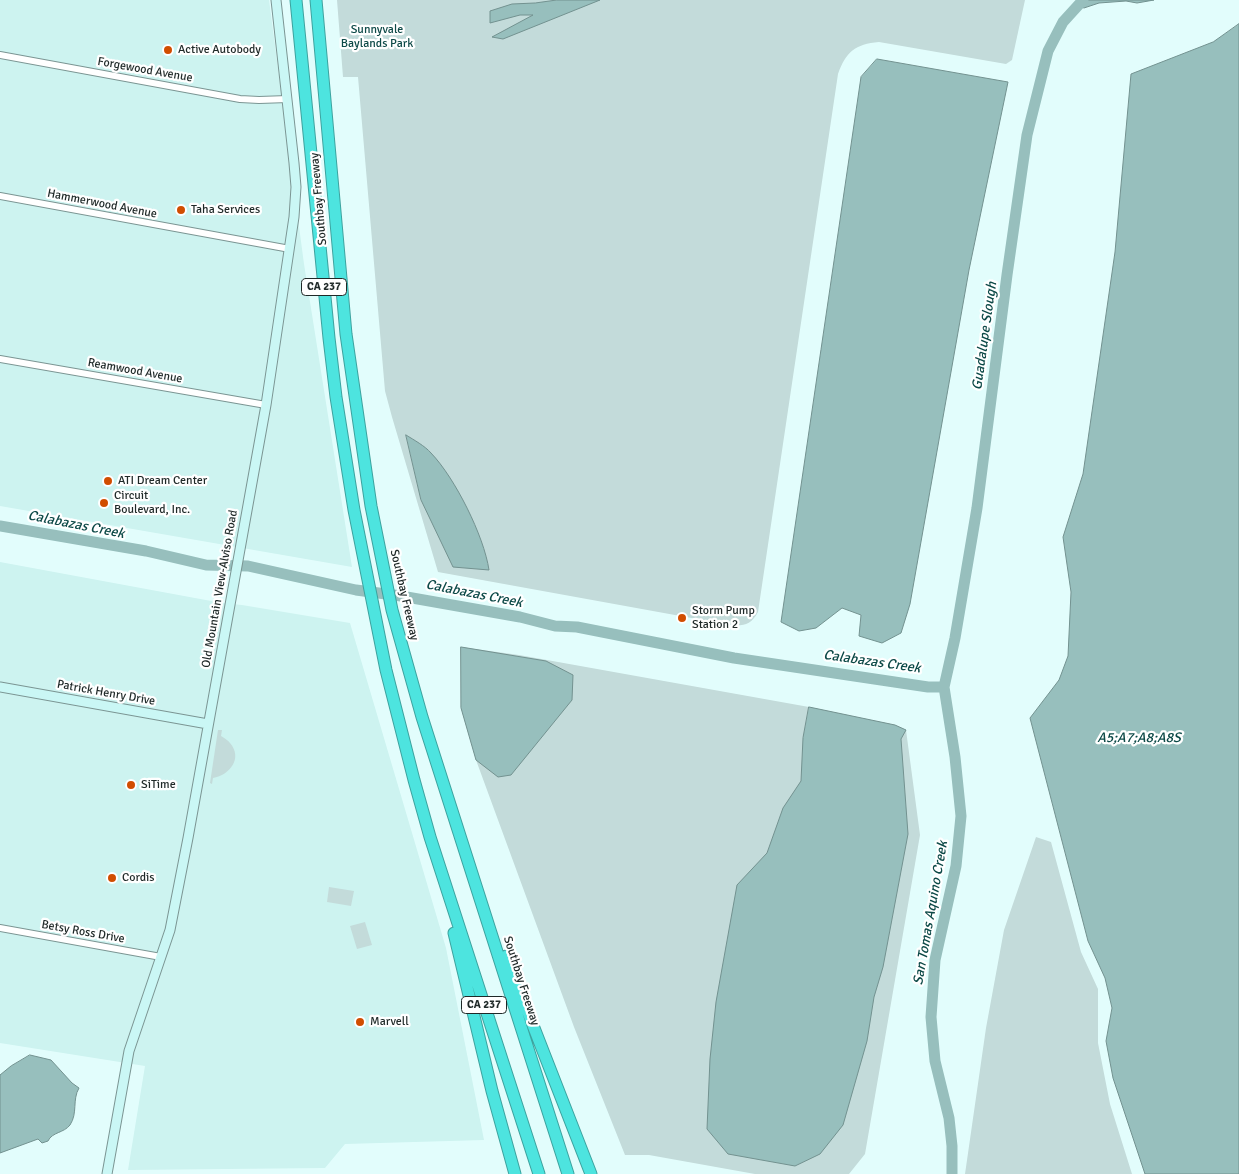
<!DOCTYPE html>
<style>
body{margin:0}
canvas{display:block;background:#e2fdfc}
</style>
<canvas width="1239" height="1174"></canvas>
<script>
const c = document.querySelector('canvas').getContext('2d');
c.lineJoin = 'round';
function fillPath(path, color) { c.fillStyle = color; c.fill(path, 'evenodd'); }
function strokePath(path, color, width, dash) { c.strokeStyle = color; c.lineWidth = width; c.lineCap = dash ? 'butt' : 'round'; c.setLineDash(dash || []); c.stroke(path); }
function write(font, color, halo, rows, align = 'center') {
  c.font = font + ' Signika,sans-serif'; c.lineWidth = 4.5; c.setLineDash([]); c.textBaseline = 'middle'; c.strokeStyle = halo; c.fillStyle = color; for (const [text, x, y, turn = 0] of rows) {
    c.save(); c.translate(x, y); c.rotate((+turn || 0) * Math.PI / 180); c.textAlign = isNaN(turn) ? turn : align; if (halo) c.strokeText(text, 0, 0); c.fillText(text, 0, 0); c.restore();
  }
}
fillPath(new Path2D(`
 M0,0H269L304,264L352,567L0,506Z
 M0,562L222,603L242,605L350,623L446,948L484,1140L345,1144L325,1168L128,1170L145,1066L0,1043Z`), '#cdf3f0');
fillPath(new Path2D(`
 M337,0H1025L1012,60L1006,64L879,42C855,44 846,52 838,74L758,612C751,625 744,626 730,625L438,572L392,417L385,391L358,77H343Z
 M461,647L519,655L809,707L895,725L906,730L920,835L865,1154L849,1174H755L649,1155H625L574,1027L476,760L461,708Z
 M218,730H222L221,736C224,738 228,740 230,743C243,758 230,775 213,778L212,784L210,783Z
 M1036,837L1051,842L1081,952L1098,989V1043L1110,1104L1132,1174H965L986,1028L1004,930Z
 M329,887L354,891L351,906L327,902Z
 M365,922L372,945L357,949L350,926Z`), '#c3dbda');
const water = new Path2D(`
 M557,0H600L503,39L492,37L533,15H520L490,23V11L512,4L535,3Z
 M1081,0H1154L1137,3L1126,1L1099,3L1084,8Z
 M1239,24V1174H1145L1113,1078L1106,1041L1112,1008L1105,978L1088,941L1030,718L1059,680L1068,656L1071,592L1063,537L1083,474L1115,252L1131,74L1213,42Z
 M877,59L1008,82L969,270L910,604L901,633L882,643L859,636L861,615L842,608L816,628L799,631L781,622L861,77Z
 M406,435C414,440 425,446 431,453C455,478 484,536 489,570L453,567L421,500Z
 M461,647L546,661L573,675L572,700L511,775L498,777L476,760L461,708Z
 M809,707L895,725L906,730L901,739L908,834L883,967L874,997L867,1041L843,1125L820,1154L795,1166L728,1154L707,1129L710,1059L716,1002L737,885L767,853L783,808L801,781L803,738Z
 M30,1055L51,1060L72,1083L79,1088C72,1100 78,1113 70,1125C64,1133 52,1132 48,1141L42,1143L38,1139L0,1153V1075L11,1066Z`);
fillPath(water, '#97bfbd');
strokePath(water, '#739290', 1);
strokePath(new Path2D(`
 M0,526L146,551L206,565L248,566L356,590L401,596L520,617L555,626L577,627L734,658L928,687H944
 M952,1174V1146L949,1118L935,1061L931,1017L935,960L956,866L961,816L955,757L944,687L955,638L977,508L1007,275L1027,135L1048,51L1063,22L1083,0`), '#97bfbd', 11);
const street = new Path2D(`
 M0,55L240,99L259,100L288,99
 M0,196L290,249
 M0,359L266,405
 M0,928L161,957`);
const secondary = new Path2D(`
 M0,687L208,724
 M107,1174L129,1051L170,930L188,838L266,405L294,217L296,187L294,163L276,0`);
const highway = new Path2D(`
 M296,0L329,338L336,397L354,510L386,670L414,780L430,837L539,1174
 M316,0L346,334L371,506L392,610L422,717L568,1174
 M454,933L492,1091L515,1174
 M506,956L591,1174`);
strokePath(street, '#7b9593', 8);
strokePath(secondary, '#7b9593', 11);
strokePath(highway, '#3da39f', 13);
strokePath(street, '#fff', 6);
strokePath(secondary, '#caf7f5', 9);
strokePath(highway, '#4de4df', 11);
for (const [x, y, r, color] of [
 [168,50,5,"#d14d00"],
 [181,210,5,"#d14d00"],
 [108,481,5,"#d14d00"],
 [104,503,5,"#d14d00"],
 [682,618,5,"#d14d00"],
 [131,785,5,"#d14d00"],
 [112,878,5,"#d14d00"],
 [360,1022,5,"#d14d00"]
]) { const dot = new Path2D(); dot.arc(x, y, r, 0, 2 * Math.PI); c.fillStyle = color; c.fill(dot); strokePath(dot, '#fff', 2); }
for (const [x, y, w] of [
 [324,287,45],
 [484,1005,45]
]) { const box = new Path2D(); box.roundRect(x - w / 2, y - 8.5, w, 17, 4); c.fillStyle = '#fff'; c.fill(box); strokePath(box, '#1f2928', 1); }
write('bold 11px', '#1f2928', null, [
 ["CA 237",324,287],
 ["CA 237",484,1005]
]);
write('12px', '#0e4a48', '#fff', [
 ["Sunnyvale",377,30],
 ["Baylands Park",377,44]
]);
write('12px', '#1f2928', '#fff', [
 ["Active Autobody",178,50],
 ["Taha Services",191,210],
 ["ATI Dream Center",118,481],
 ["Circuit",114,496],
 ["Boulevard, Inc.",114,510],
 ["Storm Pump",692,611],
 ["Station 2",692,625],
 ["SiTime",141,785],
 ["Cordis",122,878],
 ["Marvell",370,1022]
], 'left');
write('12px', '#1f2928', '#fff', [
 ["Forgewood Avenue",145,70,10],
 ["Southbay Freeway",319,199,-95],
 ["Hammerwood Avenue",102,204,11],
 ["Reamwood Avenue",135,371,10],
 ["Old Mountain View-Alviso Road",220,589,-80],
 ["Southbay Freeway",404,595,77],
 ["Patrick Henry Drive",106,693,10],
 ["Betsy Ross Drive",83,932,10],
 ["Southbay Freeway",521,981,72]
]);
write('italic 14px', '#0c4947', '#fff', [
 ["Guadalupe Slough",985,336,-82],
 ["Calabazas Creek",76,525,11],
 ["Calabazas Creek",474,594,11],
 ["Calabazas Creek",872,662,8],
 ["A5;A7;A8;A8S",1139,738],
 ["San Tomas Aquino Creek",931,913,-80]
]);
</script>
